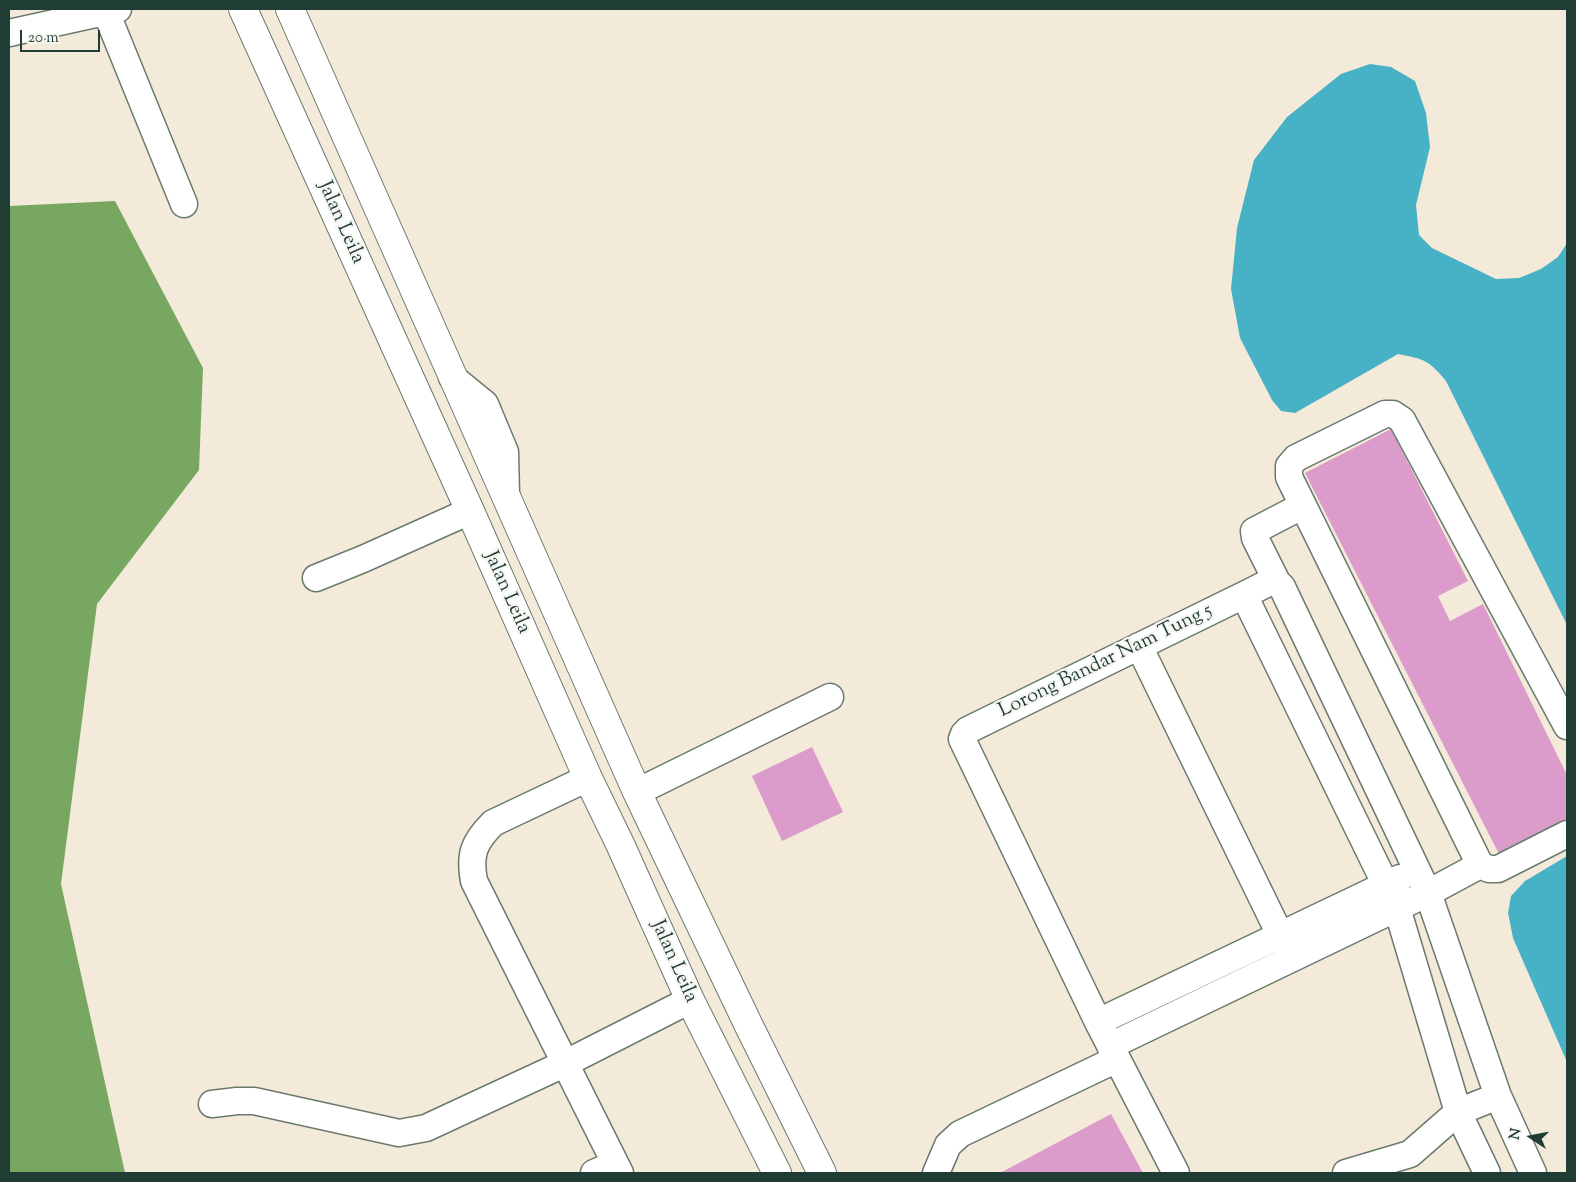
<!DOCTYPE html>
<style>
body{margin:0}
#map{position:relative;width:1576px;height:1182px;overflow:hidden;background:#f4ead9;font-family:"Sorts Mill Goudy",serif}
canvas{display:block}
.frame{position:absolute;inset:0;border:10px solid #1f3d34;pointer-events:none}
.north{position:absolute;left:1506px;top:1112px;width:50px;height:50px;-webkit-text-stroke:4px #f6f6f2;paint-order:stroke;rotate:281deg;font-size:14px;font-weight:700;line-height:20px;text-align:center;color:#1f3d34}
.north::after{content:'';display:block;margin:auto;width:18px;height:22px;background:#1f3d34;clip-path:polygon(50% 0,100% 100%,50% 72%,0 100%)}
.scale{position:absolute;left:20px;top:30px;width:80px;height:22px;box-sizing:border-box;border:2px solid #1f3d34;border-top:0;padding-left:6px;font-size:15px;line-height:18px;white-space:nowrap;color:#1f3d34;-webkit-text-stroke:4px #f6f6f2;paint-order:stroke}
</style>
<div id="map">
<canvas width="1576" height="1182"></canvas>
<div class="frame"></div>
<div class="north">N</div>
<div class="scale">20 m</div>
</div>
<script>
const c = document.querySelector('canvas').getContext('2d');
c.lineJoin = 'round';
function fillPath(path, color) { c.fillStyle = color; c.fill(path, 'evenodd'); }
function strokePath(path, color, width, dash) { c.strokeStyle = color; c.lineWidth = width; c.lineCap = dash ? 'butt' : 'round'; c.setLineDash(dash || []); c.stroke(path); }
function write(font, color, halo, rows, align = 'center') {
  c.font = font + ' "Sorts Mill Goudy",serif'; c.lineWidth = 4.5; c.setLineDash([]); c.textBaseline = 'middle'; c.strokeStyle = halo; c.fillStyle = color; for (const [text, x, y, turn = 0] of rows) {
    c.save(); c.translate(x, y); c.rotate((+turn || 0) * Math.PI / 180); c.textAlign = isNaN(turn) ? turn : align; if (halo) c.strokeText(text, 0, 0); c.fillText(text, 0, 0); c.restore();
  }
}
fillPath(new Path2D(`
 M115,201L203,368L199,470L97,604L61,884L125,1173H9V206Z`), '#78a762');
fillPath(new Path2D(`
 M1370,64L1391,67L1415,81L1426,113L1430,147L1416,205L1419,235L1432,248L1496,279L1519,278L1541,269L1558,257L1567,243V625L1446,381C1429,360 1424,359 1398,354L1295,413L1281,411L1272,400L1240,338L1231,289L1237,228L1254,160L1287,117L1341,74Z
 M1567,856V1062L1513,938L1508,913L1511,896L1525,881Z`), '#47b1c6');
fillPath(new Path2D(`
 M1391,429L1468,581L1438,596L1450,621L1483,604L1567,775V819L1499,854L1305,473Z
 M812,747L843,812L782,841L752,776Z
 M1111,1114L1143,1173H1000Z`), '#db9bcb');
const minor = new Path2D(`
 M106,12L184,204
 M9,33L118,9
 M452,377L485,404L505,452L506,495
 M316,578L363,559L470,511
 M1277,582L1255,538L1254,531L1302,506
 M1244,595L1397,908L1458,1112L1487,1173
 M1139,646L1287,949
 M1567,726L1402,420L1393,414H1385L1296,458L1289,466V477L1480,865L1489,869H1498L1567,834
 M588,778L493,823C474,842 469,854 474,881L620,1173
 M637,792L830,697
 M1098,1022L1400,878
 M1110,1046L1428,893L1480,865
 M212,1104L237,1101H254L399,1133L426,1128L566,1063L690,1000
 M594,1173L615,1164
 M936,1173L948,1145L960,1134L1117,1059
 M1176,1173L1098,1022L962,739L964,734L968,730L1244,595L1270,582H1277L1282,587L1428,893L1498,1096L1533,1173
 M1346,1173L1410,1154L1458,1112L1498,1096`);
const major = new Path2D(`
 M243,9L470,511L588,778L620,844L690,1000L777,1173
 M290,9L637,792L749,1026L822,1173`);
strokePath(minor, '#6a7a6e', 29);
strokePath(major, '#6a7a6e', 30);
strokePath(minor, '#fff', 26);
strokePath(major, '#fff', 28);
write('20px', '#1f3d34', '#f6f6f2', [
 ["Jalan Leila",340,223,66],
 ["Jalan Leila",506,593,66],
 ["Lorong Bandar Nam Tung 5",1106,662,-26],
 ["Jalan Leila",673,962,66]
]);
</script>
